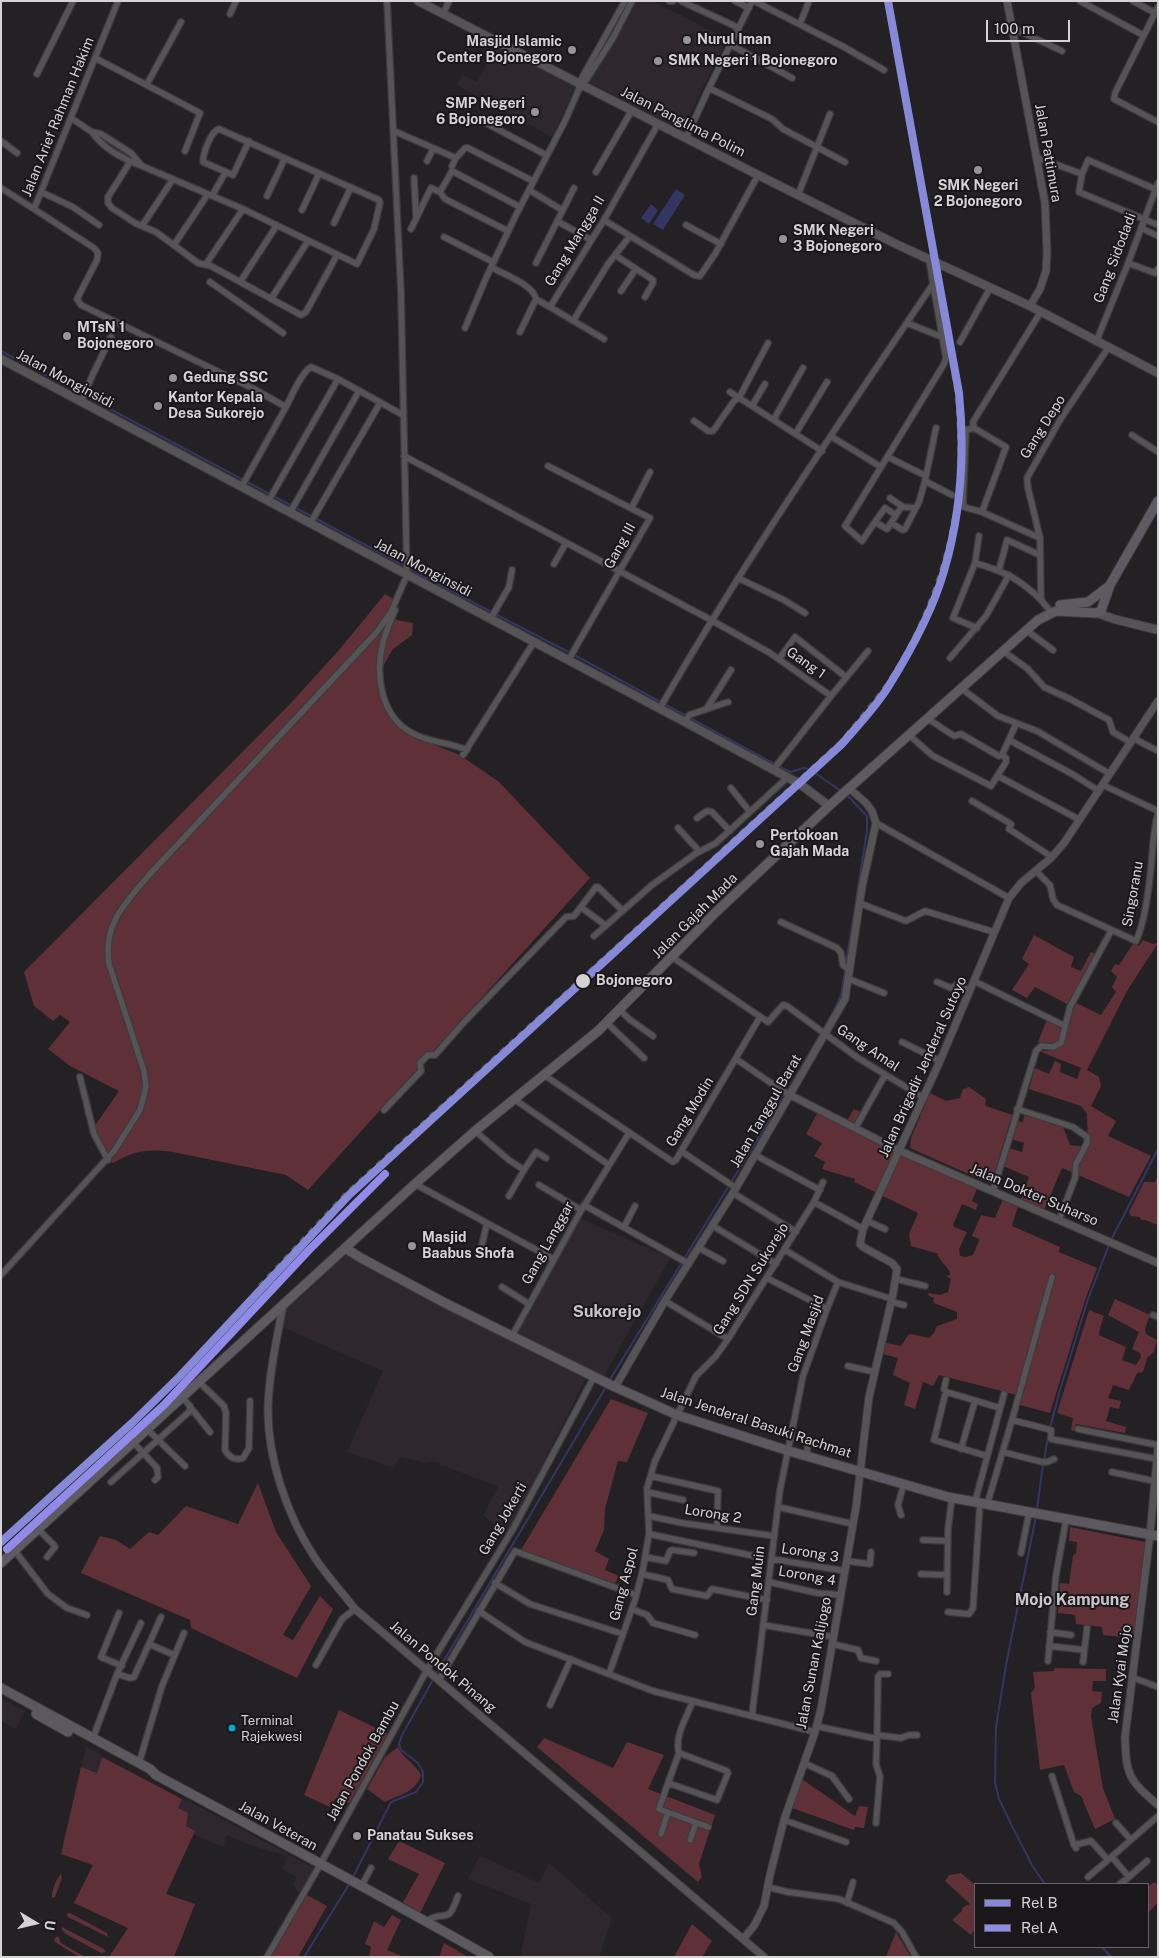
<!DOCTYPE html>
<style>
body{margin:0}
#map{position:relative;width:1159px;height:1958px;overflow:hidden;background:#232123;font-family:"Public Sans",sans-serif}
canvas{display:block}
.frame{position:absolute;inset:0;border:2px solid #d4d2d4;pointer-events:none}
.legend{position:absolute;left:974px;top:1883px;width:175px;height:65px;box-sizing:border-box;background:#1a171a;border:1px solid #646264;margin:0;padding:6px 9px;list-style:none;font-size:15px;color:#d4d2d4}
.legend li{display:flex;align-items:center;gap:10px;height:25px}
.legend b{width:25px;border:1px solid #646264}
.north{position:absolute;left:10px;top:1898px;width:50px;height:50px;-webkit-text-stroke:4px #1a171a;paint-order:stroke;rotate:99deg;font-size:14px;font-weight:700;line-height:20px;text-align:center;color:#d4d2d4}
.north::after{content:'';display:block;margin:auto;width:18px;height:22px;background:#d4d2d4;clip-path:polygon(50% 0,100% 100%,50% 72%,0 100%)}
.scale{position:absolute;left:986px;top:20px;width:84px;height:22px;box-sizing:border-box;border:2px solid #d4d2d4;border-top:0;padding-left:6px;font-size:15px;line-height:18px;white-space:nowrap;color:#d4d2d4;-webkit-text-stroke:4px #1a171a;paint-order:stroke}
</style>
<div id="map">
<canvas width="1159" height="1958"></canvas>
<div class="frame"></div>
<ul class="legend">
<li><b style="height:6px;background:#8689d7"></b>Rel B</li>
<li><b style="height:6px;background:#908ae8"></b>Rel A</li>
</ul>
<div class="north">U</div>
<div class="scale">100 m</div>
</div>
<script>
const c = document.querySelector('canvas').getContext('2d');
c.lineJoin = 'round';
function fillPath(path, color) { c.fillStyle = color; c.fill(path, 'evenodd'); }
function strokePath(path, color, width, dash) { c.strokeStyle = color; c.lineWidth = width; c.lineCap = dash ? 'butt' : 'round'; c.setLineDash(dash || []); c.stroke(path); }
function write(font, color, halo, rows, align = 'center') {
  c.font = font + ' "Public Sans",sans-serif'; c.lineWidth = 4; c.setLineDash([]); c.textBaseline = 'middle'; c.strokeStyle = halo; c.fillStyle = color; for (const [text, x, y, turn = 0] of rows) {
    c.save(); c.translate(x, y); c.rotate((+turn || 0) * Math.PI / 180); c.textAlign = isNaN(turn) ? turn : align; if (halo) c.strokeText(text, 0, 0); c.fillText(text, 0, 0); c.restore();
  }
}
fillPath(new Path2D(`
 M632,1H653L727,39L682,130L589,82Z
 M496,46L576,86L552,137L457,85L462,75L477,82Z
 M577,1217L670,1258L603,1378L588,1374L507,1535L483,1515L498,1487L432,1461L426,1463L400,1457L394,1468L347,1452L383,1371L284,1328L283,1305L345,1248L514,1337Z
 M1,1698L25,1711L16,1729L1,1721Z
 M86,1746L102,1755L97,1773L81,1767Z
 M183,1798L316,1869L300,1895L293,1885L297,1877L282,1869L288,1856L258,1848L227,1835L223,1847L193,1834L194,1831L186,1826L178,1808Z
 M481,1856L539,1883L549,1863L612,1918L599,1957H520L531,1904L468,1879L479,1857Z`), '#2e272e');
fillPath(new Path2D(`
 M385,594L395,600L389,612L397,620L413,623L412,635L393,649L377,677L387,712L406,732L414,737L460,755L499,782L590,878L308,1190L286,1175L173,1152C148,1149 136,1150 113,1163L99,1142L94,1127L119,1091L70,1066L48,1049L70,1022L60,1015L53,1021L34,1006L24,972L290,704L339,650Z
 M1034,935L1074,957L1071,967L1081,971L1091,952L1098,955L1067,1004L1035,987L1027,998L1012,990L1029,964L1022,959Z
 M1143,940L1153,944L1158,943L1127,991L1087,1070L1099,1077L1101,1086L1091,1106L1116,1121L1108,1136L1151,1156L1129,1197L1062,1168L1044,1210L1021,1199L1029,1177L1003,1166L1009,1148L1022,1152L1024,1143L1011,1139L1016,1121L1023,1122L1024,1115L1063,1127L1070,1145L1088,1147L1087,1114L1081,1106L1029,1089L1035,1068L1049,1074L1055,1061L1061,1064L1060,1072L1077,1079L1081,1068L1039,1051H1051L1062,1045L1072,1010L1076,1003L1101,1015L1116,992L1112,987L1117,977L1111,971L1115,964L1119,965L1133,944L1139,946Z
 M1048,1017L1062,1026C1061,1033 1060,1045 1050,1045C1046,1044 1042,1042 1038,1042Z
 M969,1087L986,1099L985,1105L986,1106L1012,1115L991,1184L910,1148L911,1138L930,1093L946,1101L960,1098L963,1089Z
 M854,1109L863,1113L855,1128L896,1150L901,1156H904L977,1188L972,1201L978,1204L976,1210L962,1204L953,1225L954,1227L967,1232L959,1249L960,1256L966,1257L973,1255L979,1241V1239L972,1236L981,1215L995,1218L1003,1199L1018,1206L1012,1226L1060,1247L1059,1252L1097,1268L1085,1300L1050,1413L1020,1405L1021,1396L939,1375L933,1386L923,1382L915,1409L904,1405L910,1383L893,1375L898,1358L883,1354L886,1343L901,1346L908,1335L911,1334L929,1338L934,1333L937,1326L957,1319V1312L936,1304L933,1301L934,1298L929,1296L928,1293L940,1295L948,1292L951,1279L946,1276L950,1275V1272L937,1255L939,1254L911,1246L909,1234L918,1213L854,1182L855,1179L822,1169L825,1162L814,1156L822,1143L806,1134L818,1112L846,1122Z
 M1158,1176V1225L1145,1220H1141L1140,1217L1131,1216L1129,1212L1144,1182H1155Z
 M1115,1299L1150,1315L1145,1329L1146,1334L1157,1340L1154,1352L1147,1358L1143,1372L1137,1373L1129,1390L1113,1385L1108,1398L1121,1401L1119,1409L1110,1407L1106,1421L1126,1427L1125,1433L1076,1424L1075,1431L1071,1430L1073,1418L1057,1413L1089,1310L1104,1316L1100,1328L1099,1335L1126,1347L1122,1360L1136,1365L1141,1357L1140,1353L1132,1349L1139,1332L1108,1315Z
 M611,1399L648,1413L627,1462L618,1461L605,1509L604,1530L595,1551L609,1559L605,1570L619,1576L614,1585L521,1550Z
 M258,1483L276,1532L311,1586L283,1635L293,1640L320,1596L333,1609L297,1678L191,1628L190,1620L81,1573L100,1536L116,1540L130,1549L149,1532L158,1535L186,1506L238,1524Z
 M1070,1527L1145,1542L1147,1545L1134,1638L1103,1635L1102,1627L1076,1624L1075,1615L1058,1613L1060,1583L1069,1584L1073,1556L1076,1553L1077,1542L1069,1541Z
 M1054,1668L1106,1669V1681H1093L1092,1691L1102,1692L1101,1703L1092,1708L1091,1717L1103,1788L1115,1819L1095,1829L1081,1796L1074,1792L1064,1765L1040,1770L1031,1693L1035,1688L1033,1672L1054,1671Z
 M339,1710L388,1734L349,1803L336,1798L330,1807L304,1795Z
 M544,1738L613,1768L627,1742L664,1755L648,1789L715,1815L699,1864L702,1877L698,1882L537,1747Z
 M398,1747C403,1759 415,1763 421,1775C416,1792 401,1794 385,1802L367,1789L385,1757Z
 M102,1757L182,1799L178,1808L188,1813L186,1826L195,1831L166,1894L195,1904L174,1957H109L128,1928L74,1903L93,1865L61,1854L81,1767L97,1773Z
 M802,1779L855,1816L859,1806L868,1807L864,1828L855,1827L854,1830L792,1808Z
 M399,1841L445,1863L420,1913L403,1902L419,1874L388,1859Z
 M961,1873L975,1885V1929L971,1935L952,1920L961,1912L963,1907L970,1904L945,1881L949,1875Z
 M61,1874L62,1878L55,1897L52,1898C51,1892 56,1879 61,1874Z
 M1154,1882L1158,1885V1902L1148,1913V1887Z
 M307,1895L327,1906L298,1957H271Z
 M70,1913L107,1933L108,1937L68,1917L66,1914Z
 M392,1915L401,1920L387,1950L404,1957H369L371,1947L365,1944L374,1921L384,1927Z
 M692,1924L712,1941L702,1957H674Z
 M62,1927L104,1949L106,1952L101,1953L66,1934L62,1930Z
 M896,1932L911,1957H886Z
 M58,1936L61,1943L85,1957H79L55,1942L54,1939Z
 M444,1943L468,1957H439Z`), '#603038');
fillPath(new Path2D(`
 M676,189L685,195L663,230L653,224Z
 M651,204L658,210L649,224L641,218Z`), '#333563');
strokePath(new Path2D(`
 M1,351L405,566
 M409,569L578,657L780,767L791,772L803,768L809,769L841,791
 M1111,1240L1158,1149
 M609,1381L792,1083L833,1012L841,995L867,831V816L847,795
 M1050,1428L1060,1390L1088,1299L1109,1245
 M1044,1460L1048,1437
 M1037,1509L1043,1464
 M1036,1516L1006,1665L996,1727L995,1782L999,1799L1011,1824L1033,1867L1045,1884
 M436,1674L607,1385
 M352,1879L391,1802L416,1792L423,1782V1772L418,1763L401,1750L399,1744L402,1735L434,1678
 M1102,1947L1111,1957
 M304,1957L350,1883`), '#333563', 2);
const minor = new Path2D(`
 M118,1L34,209L94,248L98,253L97,260L77,299L81,305L254,389L286,407L242,486
 M669,1H673
 M681,1L739,28
 M735,1L749,8
 M752,1L709,88L772,119L783,129L845,162
 M754,1L844,47L884,70
 M1080,1L1143,35
 M1133,1L1155,13
 M1158,7L1115,93L1114,99L1158,122
 M230,14L236,1
 M443,14L449,1
 M800,24L809,1
 M1013,28L1062,51
 M731,45L792,78
 M95,58L200,113L185,151
 M37,74L73,1
 M147,84L181,22
 M581,88L613,38L632,1
 M71,118L92,132L101,134L131,153L142,166
 M484,122L546,155
 M394,131L456,158L465,148H468L533,181
 M92,132C102,148 125,160 142,166L243,209L357,264L374,229L380,203L379,200L219,129C211,131 203,153 203,162L233,175L249,141
 M686,138L709,88
 M1,141L17,153
 M1036,157L1082,174L1079,192L1158,225
 M427,161L433,149
 M130,162L108,197V203L112,208L135,223L156,232L198,263L211,266L301,315L306,312L337,255
 M452,166L456,158
 M596,172L632,110
 M1082,174L1088,160L1155,189
 M414,178L416,215
 M1,188L34,209
 M529,190L562,210
 M41,192L73,207L99,225
 M798,195L830,114
 M212,196L225,173
 M267,196L285,158
 M302,210L319,174
 M604,220L694,275L700,276L715,254L758,175
 M557,221L591,240
 M334,223L351,187
 M686,225L721,244
 M142,226L173,179
 M1141,228L1158,236
 M411,229L431,188L440,192
 M508,231L445,199L440,192L452,171L520,207
 M444,237L493,262
 M174,245L208,194
 M615,255L653,280V283L645,297
 M536,263L574,188
 M1128,263L1155,273L1158,269
 M206,264L243,209
 M491,267C503,274 534,285 536,299L550,307L604,220L658,124
 M210,282L283,333
 M240,282L277,225
 M621,291L636,269
 M271,299L308,241
 M550,307L604,339
 M573,321L608,264L630,236
 M907,323L942,337
 M465,328L486,278L516,215L565,121L579,89V83L625,1
 M520,332L536,299
 M960,342L990,288
 M1096,342L1127,266L1158,183
 M730,392L822,451
 M81,402L93,374L111,337
 M752,406L765,384
 M286,407C291,397 301,373 311,367L338,379L403,415
 M774,419L803,368
 M694,421L708,431H713L734,401L739,398L768,343
 M974,428L966,430L963,502L964,507L982,512L1040,538
 M796,433L827,382
 M1132,435L1158,452
 M832,437L881,467
 M404,456L711,620L770,653L831,696
 M888,457L926,476L925,481L952,495
 M548,466L650,518L569,659
 M926,476L936,428
 M890,498L903,507L916,508
 M269,500L338,379
 M902,506L887,529L875,522L862,541L845,526L944,364L946,358L933,284
 M632,507L650,472
 M291,511L359,391
 M982,512L1006,447L974,428L973,422L1040,313
 M311,522L380,403
 M875,522L885,508L896,515
 M891,523L903,530L905,529L919,502L925,481
 M975,563C1003,571 1019,578 1041,600
 M554,564L566,543
 M999,570L1007,540L1040,555
 M738,578L784,600L805,613
 M395,610C391,620 386,631 383,642C375,674 380,716 412,733C429,743 449,742 467,750
 M1051,612L1041,600L1040,538L1028,488L1027,478L1060,420L1108,348
 M491,618L509,587L512,570
 M977,628L953,618L975,563L979,536
 M1026,630L1053,650
 M1003,651L1028,669L1044,687L1070,699L1109,720L1113,732L1130,742
 M950,658L986,616L1009,575
 M779,659L795,637L846,677
 M961,688L998,716L1037,731L1110,774
 M660,708C743,563 839,423 933,284L929,259
 M707,708L731,670
 M927,718L954,736L961,734L999,756L1002,755
 M685,722L689,715L728,702
 M909,735L933,756L991,786L1006,762V758L1002,755L1016,724
 M1133,738L1158,751
 M1009,740L1074,775L1099,791
 M463,755L534,642
 M773,770L831,696L868,651
 M998,776L1080,820
 M1103,785L1158,811
 M731,788L750,812
 M972,801L1011,824L1009,829L1052,857
 M697,818L707,811L712,812L730,831
 M876,823L1009,898
 M678,828L699,851
 M1037,872L1050,885L1053,899L1057,905L1136,941C1146,920 1150,880 1152,856C1153,842 1154,827 1158,813
 M859,903L906,921L925,911L994,932
 M582,908L605,925
 M781,922L837,948L841,953L843,965L850,971
 M594,936L652,885L695,854L716,843L788,777
 M672,957L768,1022L783,1005L787,1006L858,1058L924,1098
 M849,979L884,993
 M974,981L1065,1026
 M937,982L951,988L956,985L970,990
 M620,1010L629,1019L653,1036
 M607,1023L644,1058
 M902,1042L940,1061
 M736,1059C754,1071 771,1084 790,1095
 M544,1075L673,1162L676,1160L760,1017
 M80,1077L94,1134L108,1160
 M514,1099L609,1165
 M1017,1109L1073,1127L1087,1137V1143L1076,1164L1075,1178L1059,1220
 M384,1110L421,1071L420,1063L428,1055H435L465,1021L566,917L574,916L596,887H598L622,910
 M856,1127L885,1075
 M475,1131L509,1160L524,1170L509,1196
 M681,1151L736,1188
 M755,1155L820,1190
 M524,1170L536,1152L546,1158
 M415,1184L553,1259
 M539,1185L581,1210
 M993,1191L1036,1051L1041,1046L1053,1047L1061,1043L1070,1007L1111,931
 M733,1193L796,1232
 M814,1202L823,1182
 M584,1205L689,1264
 M867,1221L885,1229
 M713,1226L776,1264
 M624,1227L635,1206
 M699,1248L723,1261
 M481,1249L487,1223
 M785,1250L838,1282
 M1,1275L114,1151L140,1110L146,1087L144,1071L109,964C103,923 125,904 149,875L376,633L391,612L407,575L401,293L387,1
 M767,1278L827,1309
 M896,1279L925,1286
 M502,1287L529,1304
 M665,1301L728,1339
 M892,1302L904,1305
 M1153,1315L1158,1317
 M512,1336L579,1214L629,1133
 M848,1366L875,1372
 M946,1380L944,1389L947,1393
 M199,1382L224,1406L226,1413L225,1450C229,1457 235,1461 243,1458L249,1448L250,1401
 M191,1408L210,1432
 M1012,1420L1052,1277
 M147,1429L185,1466
 M1078,1429L1158,1445
 M133,1442L157,1468L158,1477L155,1480
 M961,1449L975,1401
 M1003,1452L1042,1462H1047L1054,1459
 M806,1456L809,1439
 M987,1456L934,1440L945,1395L947,1393H950L1000,1408
 M1112,1472L1154,1481
 M651,1476L718,1491L717,1528
 M111,1482L190,1411V1406L182,1397
 M647,1492L683,1500
 M975,1502L1004,1394
 M987,1505L1012,1420L1051,1430V1439L1157,1459
 M778,1507L853,1524
 M901,1515L898,1505L904,1483
 M649,1516L682,1523L774,1536
 M38,1529L54,1545L55,1547L47,1557
 M649,1534L754,1556
 M923,1540L948,1541
 M15,1551L48,1594L67,1608L87,1615
 M1021,1553L1029,1513
 M645,1557L666,1561L670,1551L672,1550L694,1553
 M772,1559L845,1571
 M847,1561L870,1564L871,1552
 M642,1574L668,1580L672,1589L707,1596L712,1589L767,1600
 M921,1574L947,1575
 M769,1582L817,1593L841,1595
 M495,1583L530,1604L623,1634
 M947,1592L948,1528L952,1498
 M632,1609L647,1615L653,1623L695,1635
 M479,1611L525,1642L653,1691L815,1732
 M948,1612L969,1614L973,1608L980,1503
 M119,1613L101,1657L122,1666
 M763,1625L834,1637
 M1050,1632L1071,1635
 M149,1644L161,1617
 M832,1644L858,1650L861,1658L876,1661
 M1049,1646L1084,1650
 M1048,1661L1056,1575L1066,1520
 M1083,1662L1087,1628
 M316,1665L342,1619L355,1609
 M117,1674L130,1678L134,1677L149,1644L174,1655
 M609,1674L635,1600L643,1569L649,1534L647,1488L655,1461L696,1376L716,1356L728,1339L814,1202L863,1229
 M1131,1677L1158,1687
 M439,1680L515,1551L636,1595
 M550,1705L571,1659
 M752,1715L780,1490L803,1376L827,1309L838,1282L892,1299
 M816,1726L877,1739L876,1764L880,1777L876,1823
 M877,1735L901,1738L909,1735H917
 M93,1738L117,1674L141,1623
 M877,1739L878,1677L880,1674H888
 M679,1753L668,1783L717,1800L728,1773L727,1771L679,1753C674,1737 687,1716 693,1701
 M139,1763L162,1686L184,1633
 M804,1763L832,1776L849,1799
 M1052,1776L1074,1845
 M668,1783L659,1809L708,1827
 M784,1820L846,1842
 M1116,1823L1131,1840
 M661,1834L668,1812
 M690,1840L696,1823
 M1076,1848L1074,1845L1091,1841L1108,1860L1158,1816
 M1112,1857L1129,1877L1120,1884
 M1088,1877L1108,1860
 M1129,1877L1147,1861
 M361,1887L371,1868
 M767,1887L788,1892L839,1899L894,1923L902,1932L916,1957
 M847,1903L853,1882
 M427,1921C437,1913 442,1918 449,1914C453,1911 456,1901 458,1896
 M267,1957L320,1865L427,1670L513,1529L594,1377`);
const tertiary = new Path2D(`
 M1007,1L1045,203L1047,253L1046,271L1040,289L1030,306
 M790,1095L900,1151L1158,1263
 M283,1305C277,1339 269,1373 268,1407C267,1457 287,1516 315,1558C327,1576 342,1592 355,1609L764,1957
 M615,1387L666,1299L736,1188L845,999L862,887L876,823L872,811L866,803L849,788
 M1158,1448L1150,1535L1125,1737C1126,1776 1129,1780 1158,1805
 M743,1939L754,1926L764,1906L770,1875L784,1820L815,1732L821,1709L856,1507L869,1397L893,1294L897,1269L892,1263L863,1247L860,1244L863,1229L940,1061L1009,898L1021,883L1051,858L1064,843L1158,701`);
const secondary = new Path2D(`
 M418,1L758,175L896,244L1030,306L1158,373
 M1,359L685,722L800,784L829,806
 M1097,613L1114,619L1158,630`);
const primary = new Path2D(`
 M345,1248L361,1258L445,1303L615,1387L677,1415L789,1451L948,1497L1158,1536
 M1,1688L150,1769L156,1775C267,1835 379,1894 489,1957
 M36,1714L68,1732`);
const trunk = new Path2D(`
 M1060,605L1088,602L1109,586
 M1,1563L415,1184L475,1131L598,1031L715,913L829,806L1038,620L1056,611L1095,613L1101,611L1110,585L1158,501`);
strokePath(minor, '#3c3b3c', 8);
strokePath(tertiary, '#3c3b3c', 9);
strokePath(secondary, '#3c3b3c', 10);
strokePath(primary, '#3c3b3c', 11);
strokePath(trunk, '#3c3b3c', 11);
strokePath(minor, '#555355', 5.5);
strokePath(tertiary, '#555355', 7);
strokePath(secondary, '#555355', 8);
strokePath(primary, '#5c585f', 9);
strokePath(trunk, '#5e5a62', 9);
strokePath(new Path2D(`
 M259,1285L345,1193L840,741C855,723 871,704 885,685C921,633 949,560 956,497C960,463 958,428 956,395L919,187`), '#5a595a', 2, [6, 6]);
strokePath(new Path2D(`
 M1,1542L132,1423L180,1376L349,1195L842,744C858,725 877,706 890,684C911,650 933,610 944,571C961,513 965,453 959,393L888,1`), '#8689d7', 8);
strokePath(new Path2D(`
 M7,1549L164,1405L309,1250L385,1174`), '#908ae8', 8);
for (const [x, y, r, color] of [
 [687,40,5,"#969496"],
 [572,50,5,"#969496"],
 [658,61,5,"#969496"],
 [535,112,5,"#969496"],
 [978,170,5,"#969496"],
 [783,239,5,"#969496"],
 [67,336,5,"#969496"],
 [173,378,5,"#969496"],
 [158,406,5,"#969496"],
 [760,844,5,"#969496"],
 [583,981,8,"#d4d2d4"],
 [412,1246,5,"#969496"],
 [232,1728,4.5,"#00a9ce"],
 [357,1836,5,"#969496"]
]) { const dot = new Path2D(); dot.arc(x, y, r, 0, 2 * Math.PI); c.fillStyle = color; c.fill(dot); strokePath(dot, '#1a171a', 2); }
write('13px', '#d4d2d4', '#1a171a', [
 ["Terminal",241,1721],
 ["Rajekwesi",241,1737]
], 'left');
write('bold 14px', '#d4d2d4', '#1a171a', [
 ["Nurul Iman",697,40],
 ["Masjid Islamic",562,42,"right"],
 ["Center Bojonegoro",562,58,"right"],
 ["SMK Negeri 1 Bojonegoro",668,61],
 ["SMP Negeri",525,104,"right"],
 ["6 Bojonegoro",525,120,"right"],
 ["SMK Negeri",978,186,"center"],
 ["2 Bojonegoro",978,202,"center"],
 ["SMK Negeri",793,231],
 ["3 Bojonegoro",793,247],
 ["MTsN 1",77,328],
 ["Bojonegoro",77,344],
 ["Gedung SSC",183,378],
 ["Kantor Kepala",168,398],
 ["Desa Sukorejo",168,414],
 ["Pertokoan",770,836],
 ["Gajah Mada",770,852],
 ["Masjid",422,1238],
 ["Baabus Shofa",422,1254],
 ["Panatau Sukses",367,1836]
], 'left');
write('14px', '#d4d2d4', '#1a171a', [
 ["Jalan Arief Rahman Hakim",58,117,-68],
 ["Jalan Panglima Polim",683,122,27],
 ["Jalan Pattimura",1048,153,80],
 ["Gang Mangga II",575,241,-59],
 ["Gang Sidodadi",1115,258,-69],
 ["Jalan Monginsidi",65,379,28],
 ["Gang Depo",1043,427,-58],
 ["Gang III",620,546,-61],
 ["Jalan Monginsidi",423,568,28],
 ["Gang 1",806,663,35],
 ["Singoranu",1133,894,-80],
 ["Jalan Gajah Mada",695,916,-45],
 ["Gang Amal",868,1048,34],
 ["Jalan Brigadir Jenderal Sutoyo",923,1067,-66],
 ["Jalan Tanggul Barat",766,1111,-60],
 ["Gang Modin",690,1112,-59],
 ["Jalan Dokter Suharso",1034,1195,23],
 ["Gang Langgar",548,1243,-61],
 ["Gang SDN Sukorejo",751,1279,-58],
 ["Gang Masjid",806,1334,-70],
 ["Jalan Jenderal Basuki Rachmat",756,1423,18],
 ["Lorong 2",713,1514,9],
 ["Gang Jokerti",503,1519,-60],
 ["Lorong 3",810,1553,9],
 ["Lorong 4",807,1576,10],
 ["Gang Muin",756,1581,-83],
 ["Gang Aspol",624,1584,-75],
 ["Jalan Sunan Kalijogo",814,1663,-79],
 ["Jalan Pondok Pinang",443,1667,40],
 ["Jalan Kyai Mojo",1120,1674,-82],
 ["Jalan Pondok Bambu",363,1761,-61],
 ["Jalan Veteran",278,1826,29]
]);
write('bold 14px', '#d4d2d4', '#1a171a', [
 ["Bojonegoro",596,981]
], 'left');
write('bold 16px', '#c8c4c8', '#1a171a', [
 ["Sukorejo",607,1312],
 ["Mojo Kampung",1072,1600]
]);
</script>
